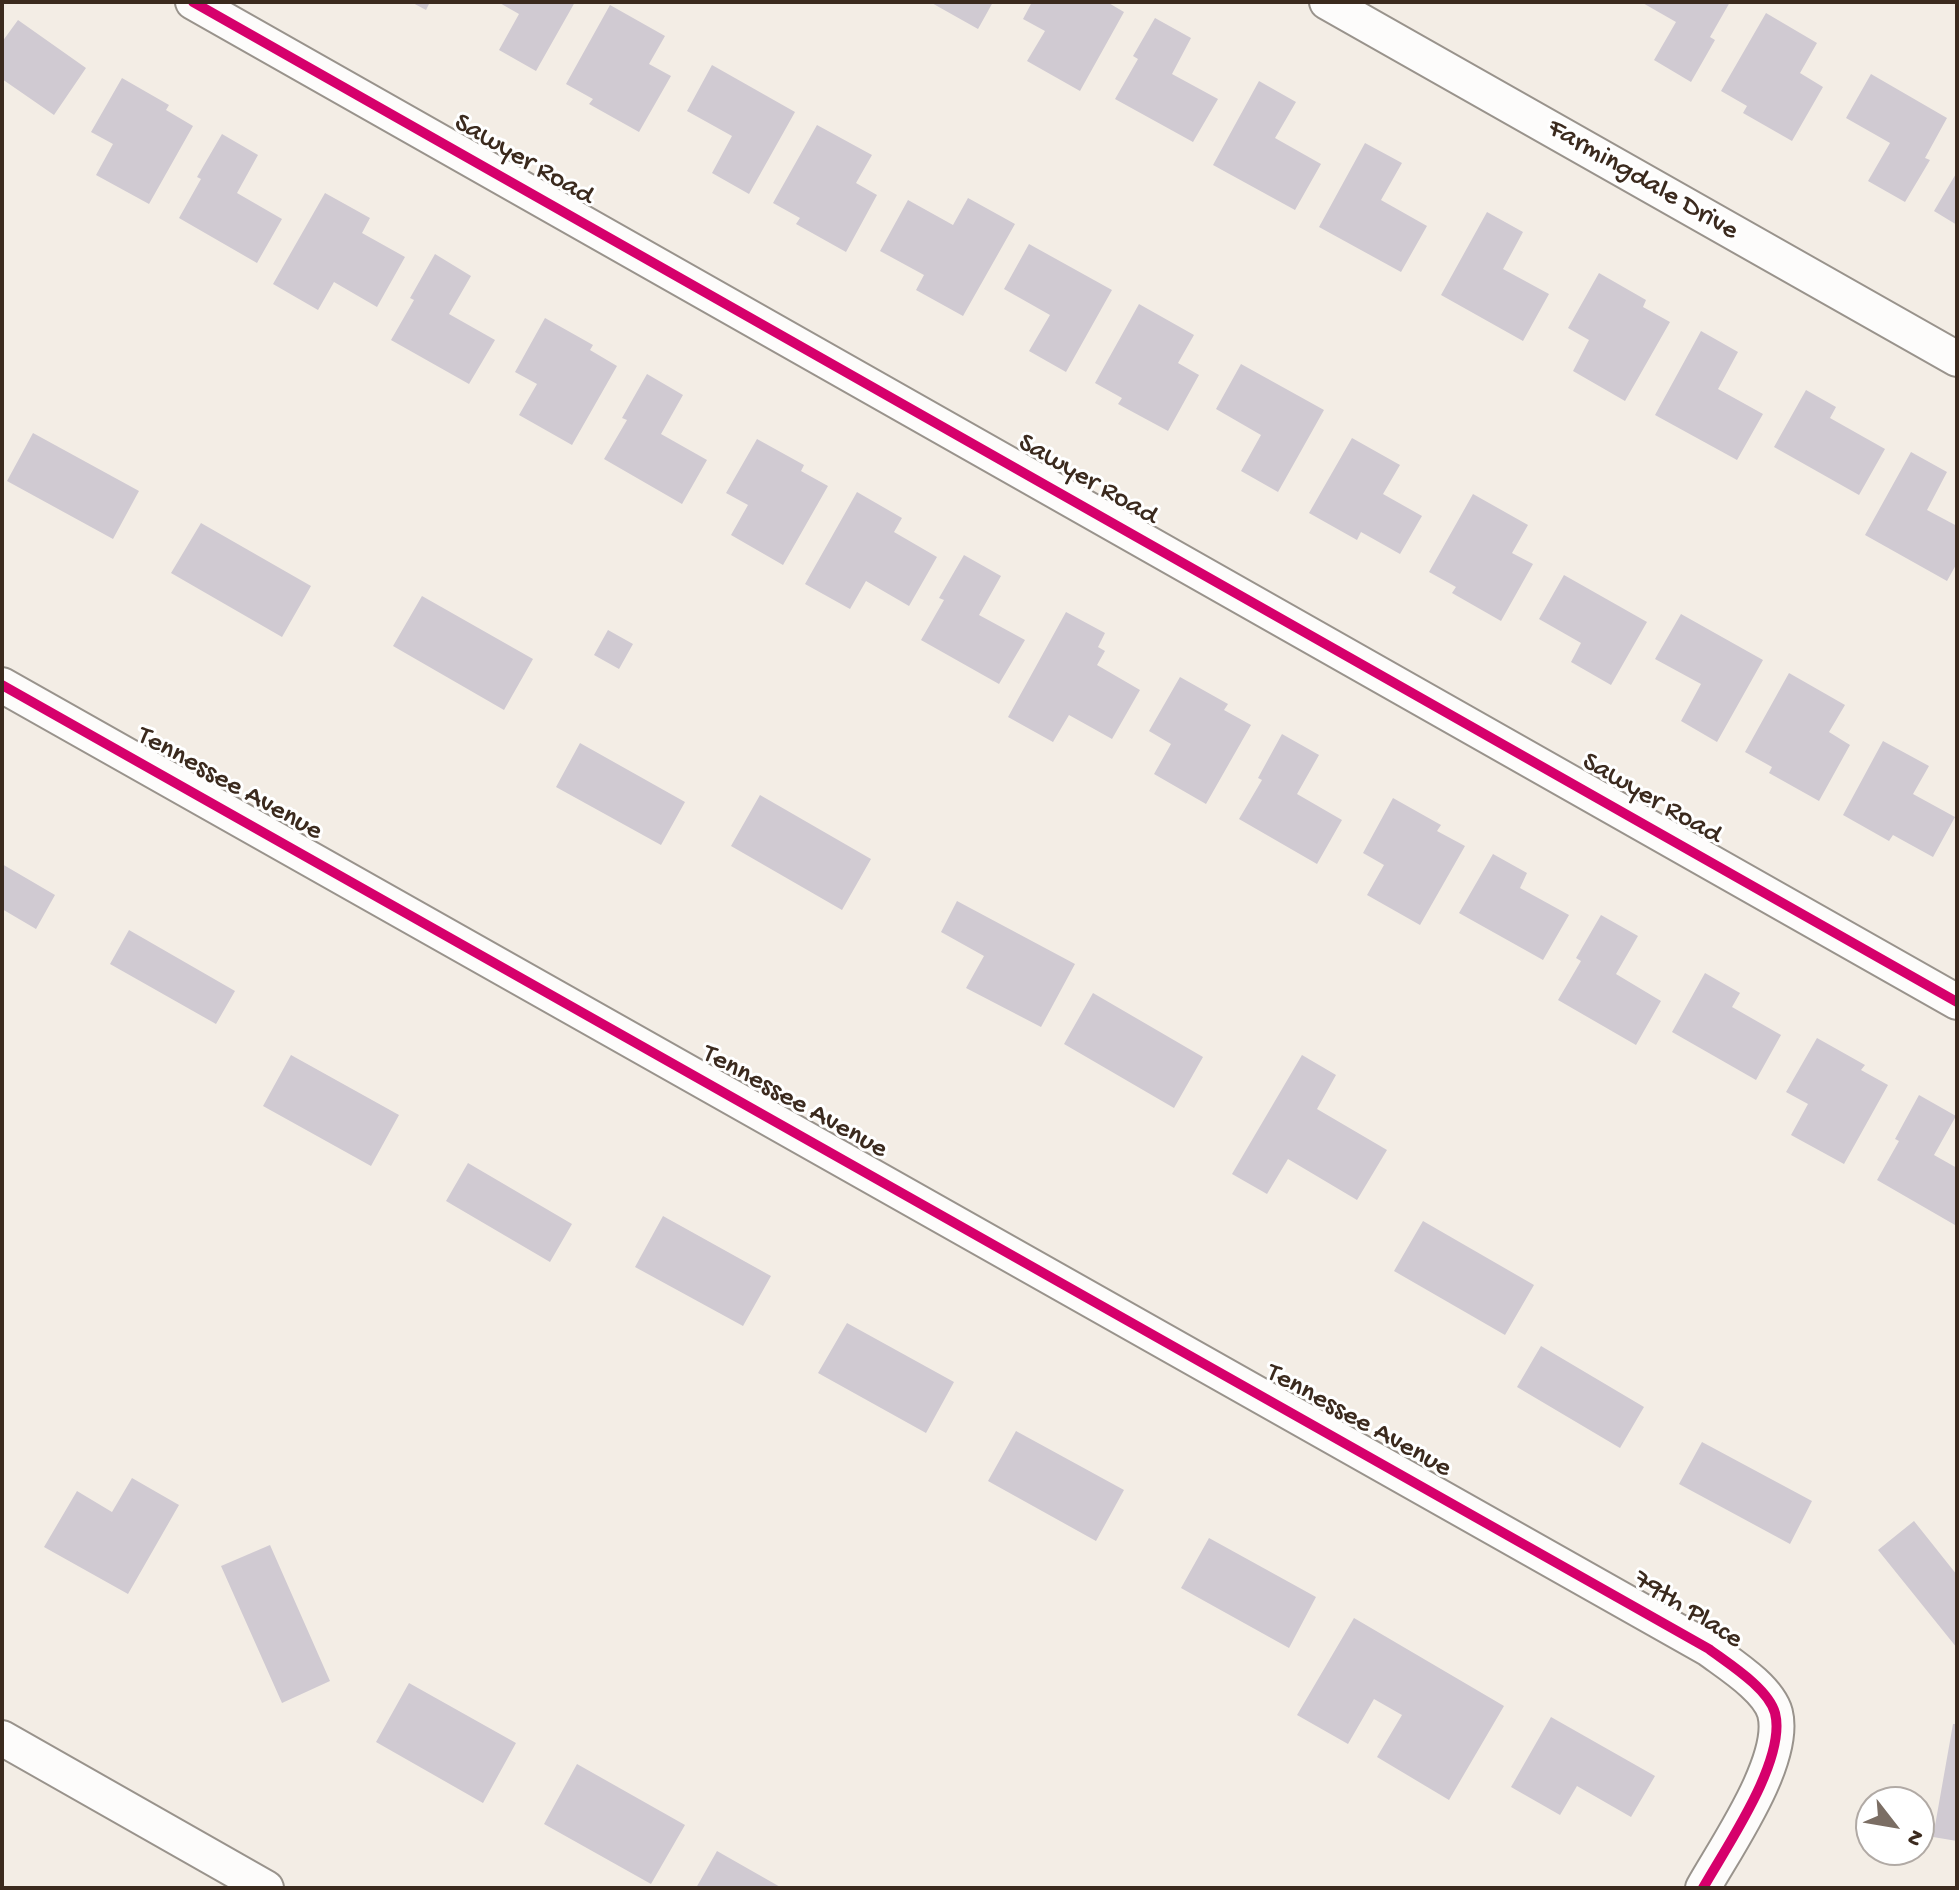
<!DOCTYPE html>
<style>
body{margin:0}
#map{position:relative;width:1959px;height:1890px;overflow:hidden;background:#f3ede5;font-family:"Gochi Hand",sans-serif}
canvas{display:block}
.frame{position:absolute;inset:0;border:4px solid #3b2a1e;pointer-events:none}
.north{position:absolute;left:1855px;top:1786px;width:80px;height:80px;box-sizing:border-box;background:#fff;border:2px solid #b1aaa5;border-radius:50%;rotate:121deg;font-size:22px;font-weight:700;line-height:32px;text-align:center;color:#3b2a1e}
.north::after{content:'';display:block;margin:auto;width:28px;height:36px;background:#7b6e64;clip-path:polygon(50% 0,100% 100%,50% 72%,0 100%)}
</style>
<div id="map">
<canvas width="1959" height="1890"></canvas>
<div class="frame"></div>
<div class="north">N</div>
</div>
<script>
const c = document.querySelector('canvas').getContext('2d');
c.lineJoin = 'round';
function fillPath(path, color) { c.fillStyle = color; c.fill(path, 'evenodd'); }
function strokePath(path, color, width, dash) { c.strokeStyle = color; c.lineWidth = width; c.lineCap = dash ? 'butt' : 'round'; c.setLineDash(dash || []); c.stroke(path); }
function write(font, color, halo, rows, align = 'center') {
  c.font = font + ' "Gochi Hand",sans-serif'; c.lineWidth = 6; c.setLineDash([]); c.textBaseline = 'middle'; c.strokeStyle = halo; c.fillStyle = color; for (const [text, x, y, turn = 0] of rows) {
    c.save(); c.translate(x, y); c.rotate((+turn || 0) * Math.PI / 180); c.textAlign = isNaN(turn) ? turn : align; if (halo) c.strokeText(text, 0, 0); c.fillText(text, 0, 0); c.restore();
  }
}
fillPath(new Path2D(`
 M411,2H430L426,10Z
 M498,2H575L536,71L499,50L519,14Z
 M930,2H993L978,29Z
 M1032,2H1107L1124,12L1080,91L1027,61L1045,31L1023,19Z
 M1641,2H1730L1710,37L1715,40L1691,82L1654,60L1676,22Z
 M610,5L665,36L649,64L671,76L639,132L589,104L593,99L566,84Z
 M1766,13L1817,43L1800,73L1823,87L1792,141L1743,113L1747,106L1721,91Z
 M1155,18L1191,38L1172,74L1218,99L1193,142L1115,99L1138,59L1133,56Z
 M18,20L86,68L54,115L2,79V42Z
 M712,65L795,112L749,194L712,173L732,136L687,111Z
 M1871,74L1947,118L1925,158L1930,160L1905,202L1868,181L1890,143L1846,118Z
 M122,78L169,105L166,110L193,126L149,204L96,175L113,144L91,132Z
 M1259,81L1296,102L1275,138L1321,164L1295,210L1213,165Z
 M817,125L872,155L856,183L877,195L846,252L796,224L800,218L773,203Z
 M222,134L258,155L237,193L282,219L257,263L179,218L201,179L197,177Z
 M1365,143L1402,163L1381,200L1427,226L1401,272L1319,227Z
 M1957,172V225L1934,211Z
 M325,193L370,218L362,233L405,257L377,307L334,282L318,310L273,284Z
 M968,198L1015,224L963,316L916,290L924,275L880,251L908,200L953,225Z
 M1487,212L1523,232L1503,269L1549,294L1523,341L1441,295Z
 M1029,244L1112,290L1066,372L1029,351L1050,315L1004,289Z
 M435,254L471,276L449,314L495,340L469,384L391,340L414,300L410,298Z
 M1599,273L1646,300L1643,307L1670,322L1625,401L1573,371L1589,340L1568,328Z
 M1139,304L1194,335L1178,363L1199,375L1168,431L1118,404L1122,398L1095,383Z
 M545,318L593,345L590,350L617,366L572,445L519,415L537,384L515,372Z
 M1701,331L1738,352L1718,389L1763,414L1737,460L1655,415Z
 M1241,364L1324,410L1278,492L1241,471L1261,435L1216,409Z
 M647,374L683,395L661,434L707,460L682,504L604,459L627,420L622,418Z
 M1806,390L1836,407L1830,418L1885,449L1859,495L1774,447Z
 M33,433L139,491L113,539L7,481Z
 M1352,438L1400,465L1383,494L1422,516L1400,554L1361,532L1357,540L1309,513Z
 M757,439L804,465L801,471L828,486L783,565L731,535L748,505L726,493Z
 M1911,452L1947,472L1927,510L1957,526V563L1947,581L1865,535Z
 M857,492L902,518L894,532L937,557L909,606L866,581L850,609L805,584Z
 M1473,494L1528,525L1512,553L1533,564L1501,621L1452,593L1456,587L1429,572Z
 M201,523L311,586L282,637L171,573Z
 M964,555L1001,576L979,615L1025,640L999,684L921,640L944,600L939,598Z
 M1564,575L1647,622L1611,685L1571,662L1581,643L1539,619Z
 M422,596L533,659L504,710L393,646Z
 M1066,612L1105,633L1098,647L1105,651L1097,665L1140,690L1112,739L1069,715L1053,742L1008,717Z
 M1681,614L1763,660L1717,742L1681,721L1701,684L1655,659Z
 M608,630L633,644L619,669L594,655Z
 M1789,673L1845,705L1829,732L1850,745L1819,801L1769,773L1772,767L1745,752Z
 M1180,677L1228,704L1224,710L1251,725L1206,804L1154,774L1171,744L1149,731Z
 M1282,734L1319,755L1297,794L1342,820L1317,864L1239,819L1262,780L1258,778Z
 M1883,741L1929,766L1913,794L1955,817L1933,857L1893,835L1889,841L1843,815Z
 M580,743L685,802L661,845L556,787Z
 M760,795L871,859L842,910L731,846Z
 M1393,798L1441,825L1437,831L1465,846L1420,925L1367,895L1384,865L1363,853Z
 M1493,854L1527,873L1520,888L1569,915L1543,960L1459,913Z
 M2,864L55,895L36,929L2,909Z
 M957,901L1075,964L1041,1027L966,988L984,956L941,932Z
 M1601,915L1638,936L1616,974L1661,1001L1636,1045L1558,1000L1581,961L1576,958Z
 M129,930L235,991L216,1024L110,964Z
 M1705,973L1740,993L1732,1007L1781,1035L1756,1080L1672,1032Z
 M1093,993L1203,1057L1174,1108L1064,1044Z
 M1817,1038L1865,1065L1861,1070L1888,1085L1844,1164L1791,1135L1808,1104L1786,1092Z
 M291,1055L399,1115L371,1166L263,1106Z
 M1302,1055L1336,1075L1317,1109L1387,1150L1357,1200L1288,1159L1267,1194L1232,1174Z
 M1919,1095L1956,1116L1934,1155L1957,1168V1221L1955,1225L1877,1180L1899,1141L1895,1139Z
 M468,1163L572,1224L550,1262L446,1201Z
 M663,1216L771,1276L743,1326L635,1267Z
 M1423,1221L1534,1285L1505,1335L1394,1271Z
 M847,1323L954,1382L926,1433L818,1373Z
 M1541,1346L1644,1407L1620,1448L1517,1387Z
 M1016,1431L1124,1490L1096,1541L988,1481Z
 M1702,1442L1812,1501L1790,1544L1679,1484Z
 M132,1478L179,1505L128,1594L44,1547L77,1491L112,1512Z
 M1914,1521L1957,1575V1648L1878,1550Z
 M1209,1538L1316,1597L1289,1648L1181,1588Z
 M270,1545L330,1681L282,1703L221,1566Z
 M1354,1618L1504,1706L1449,1800L1377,1757L1402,1715L1374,1699L1348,1744L1297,1715Z
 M409,1683L516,1743L483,1803L376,1742Z
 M1551,1717L1655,1776L1631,1817L1577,1786L1560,1815L1511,1787Z
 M1953,1724H1957V1841L1933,1837Z
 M577,1764L685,1825L651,1884L544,1824Z
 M717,1851L782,1888H696Z`), '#d0cad2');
const minor = new Path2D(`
 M193,2L1957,1002
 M1327,2L1957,359
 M2,685L1709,1649C1729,1664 1768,1688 1775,1713C1787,1760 1726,1847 1703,1888
 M2,1738L266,1888`);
strokePath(minor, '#99938c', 38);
strokePath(minor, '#fdfcfb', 34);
strokePath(new Path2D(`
 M193,2L1957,1002
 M2,685L1709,1649C1729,1664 1768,1688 1775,1713C1787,1760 1726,1847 1703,1888`), '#d6006c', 10);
write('28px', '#3b2a1e', '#fff', [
 ["Sawyer Road",523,161,30],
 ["Farmingdale Drive",1642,181,30],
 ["Sawyer Road",1087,481,30],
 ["Tennessee Avenue",229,785,29],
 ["Sawyer Road",1651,800,30],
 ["Tennessee Avenue",794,1103,29],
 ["Tennessee Avenue",1358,1422,29],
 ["79th Place",1687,1611,32]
]);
</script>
